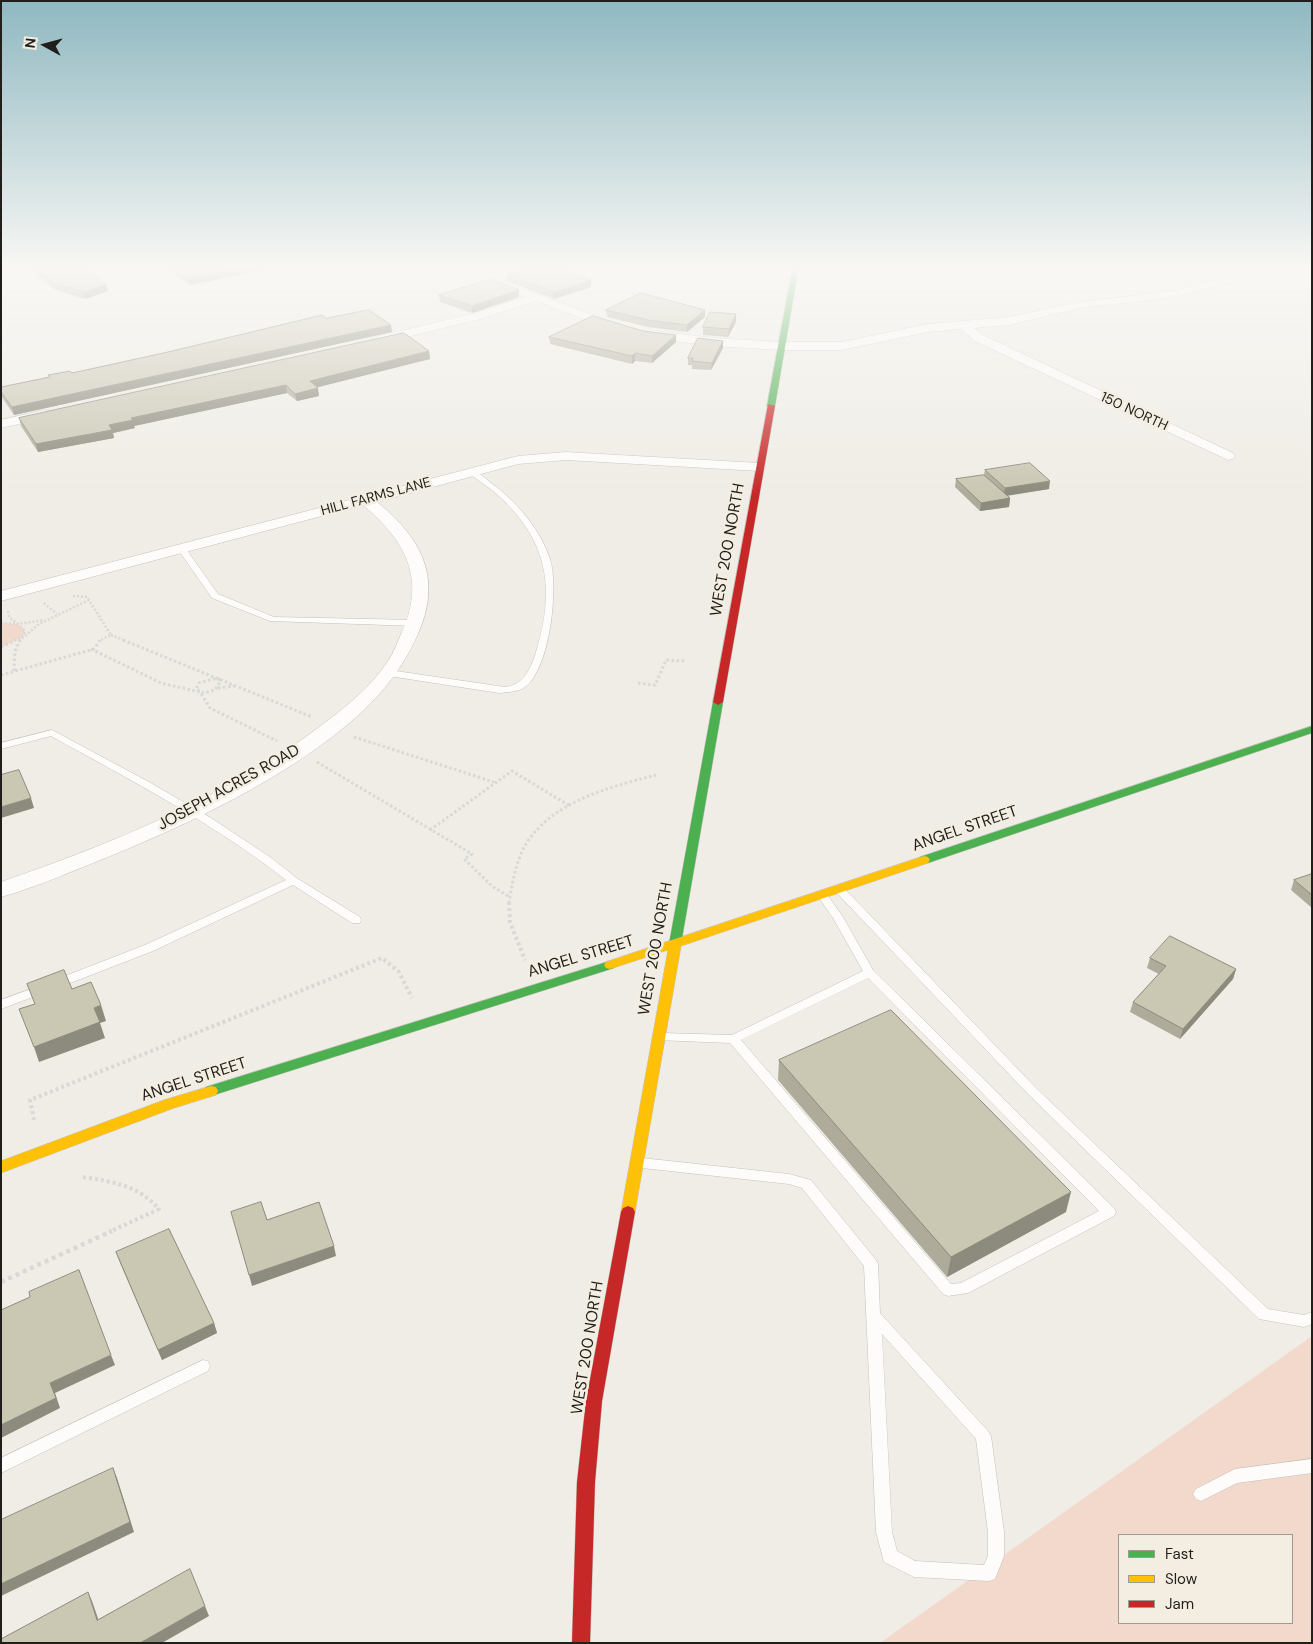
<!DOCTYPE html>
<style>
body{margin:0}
#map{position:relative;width:1313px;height:1644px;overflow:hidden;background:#f0ede6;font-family:"DM Sans",sans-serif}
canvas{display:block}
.frame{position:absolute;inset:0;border:2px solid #211f1b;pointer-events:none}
.legend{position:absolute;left:1118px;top:1534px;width:175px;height:90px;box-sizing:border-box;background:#f4eee2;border:1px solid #a09b92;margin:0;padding:6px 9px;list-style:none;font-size:15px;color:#211f1b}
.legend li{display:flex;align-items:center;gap:10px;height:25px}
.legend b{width:25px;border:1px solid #a09b92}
.north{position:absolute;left:20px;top:20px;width:50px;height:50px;-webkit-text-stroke:4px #f4eee2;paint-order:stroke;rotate:277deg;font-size:14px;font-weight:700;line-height:20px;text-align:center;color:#211f1b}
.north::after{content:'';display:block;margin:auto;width:18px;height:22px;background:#211f1b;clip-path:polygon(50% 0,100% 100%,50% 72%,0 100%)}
</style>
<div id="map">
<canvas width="1313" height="1644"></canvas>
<div class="frame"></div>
<ul class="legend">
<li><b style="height:6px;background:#4caf50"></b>Fast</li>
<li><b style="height:6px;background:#ffc107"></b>Slow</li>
<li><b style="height:6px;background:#c62828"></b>Jam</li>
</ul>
<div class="north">N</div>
</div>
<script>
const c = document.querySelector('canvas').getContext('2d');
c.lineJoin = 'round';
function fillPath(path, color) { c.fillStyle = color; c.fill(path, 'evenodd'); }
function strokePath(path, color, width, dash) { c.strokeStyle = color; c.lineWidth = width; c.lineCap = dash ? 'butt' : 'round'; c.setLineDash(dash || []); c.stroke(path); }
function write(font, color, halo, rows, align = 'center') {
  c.font = font + ' "DM Sans",sans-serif'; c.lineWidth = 5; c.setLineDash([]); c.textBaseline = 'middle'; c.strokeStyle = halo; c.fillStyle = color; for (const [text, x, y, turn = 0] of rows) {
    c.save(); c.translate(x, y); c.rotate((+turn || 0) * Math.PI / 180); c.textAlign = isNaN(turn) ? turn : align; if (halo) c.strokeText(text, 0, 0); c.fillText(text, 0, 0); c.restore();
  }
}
fillPath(new Path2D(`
 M1,623L18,624L25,631L22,637L1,647Z
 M1312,1336V1643H880ZM1119,1535H1292V1623H1119Z`), '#f3d9cc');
const lane = new Path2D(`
 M469,470C478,470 488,481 495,486C518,503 541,531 550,559C559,587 550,669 525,687C518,692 508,692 499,693L389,676L385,673L389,670L505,687C524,685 531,668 536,652C555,590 549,543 500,497C490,488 480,481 469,474Z
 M178,546H184L218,594L274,617L416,620L420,623L416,626L270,621L212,598L177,548Z
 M52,730L149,782L211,818L270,857L298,879L360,917L361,920L360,923H352L293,885L153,951L60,987H52L50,984L52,981L145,945L286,880C213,823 132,781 51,736L1,749V743Z
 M839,886L843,887L1037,1089L1268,1309L1304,1315L1312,1312V1324L1304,1327L1259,1319L1029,1095L835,891L834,889Z
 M822,892L826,893L843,917L873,970L1114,1208L1116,1212L1114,1216L968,1293L948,1296L943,1294L730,1043L657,1040L655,1037L657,1034L661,1033L732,1035L863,971L833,918L817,895ZM868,978L1099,1211L961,1283L951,1284L741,1040Z
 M42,985L46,986L48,989L46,992L1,1009V1000Z
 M642,1158L789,1174L811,1180L876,1260L878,1264L880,1313L988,1431L991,1436L1004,1532V1556L995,1579L989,1581L914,1577L884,1562L876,1532L864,1266L802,1188L789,1184L642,1168L637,1167L636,1163L637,1159ZM882,1334L976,1439L988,1532V1556L984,1565L915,1561L897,1551L892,1532Z
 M203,1360L208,1361L210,1366L208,1371L1,1473V1458Z
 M1312,1459V1473L1237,1483L1201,1501L1196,1499L1193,1494L1196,1489L1235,1469Z`);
const street = new Path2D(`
 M119,265H130L135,269L160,265H181L176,268L133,276Z
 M444,265H458L622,326L616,330L612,329L536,301L480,319L379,344L375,343L373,340L375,337L472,314L525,297L445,267Z
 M1276,265H1293L1292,267L1174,297L1080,308L1009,325L974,328L983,335L1233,453L1235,456L1233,459L1228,460L975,341L961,329L928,332L842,350H781L714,346L649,338L643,334L649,330L714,338L781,342H842L928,324L1009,317L1080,302L1174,291Z
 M45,410L50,411L52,414L50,417L1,428V420Z
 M566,452L759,463L766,467L759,471L566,460L518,464L377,502C423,539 443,580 417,636C404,665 385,690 362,712C288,779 185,826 93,863C63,875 33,888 1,897V882C113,843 228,797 323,724C346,707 372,686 388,661C394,653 397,643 401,634C427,580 406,541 363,505L1,601V591L518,456Z`);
const fast = new Path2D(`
 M793,265H799L775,406L771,408L767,406Z
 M718,699L723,702L681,944L679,947H671L669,944L713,702Z
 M1312,726V733L928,863H920L918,860L920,857Z
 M610,961L614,962L616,965L614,968L211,1096L206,1095L204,1091L206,1087Z`);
const slow = new Path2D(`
 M924,856L928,857L930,860L928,863L681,946L635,1212L633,1216L628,1218L623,1216L621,1212L668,950L610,969L606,968L604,965L606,962Z
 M211,1086L216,1087L218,1091L216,1095L174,1108L1,1173V1161L164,1100Z`);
const jam = new Path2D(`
 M768,404L775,406L723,702L718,705L713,702Z
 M628,1206L633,1208L635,1212L602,1401L595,1482L590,1643H572L577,1482L586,1401L621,1212L623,1208Z`);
strokePath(lane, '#c3c1bc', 1);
strokePath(street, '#c3c1bc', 1);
strokePath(fast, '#c3c1bc', 1);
strokePath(slow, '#c3c1bc', 1);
strokePath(jam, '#c3c1bc', 1);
strokePath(new Path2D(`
 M73,596L87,597L111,635L99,641
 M44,603L57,614
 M8,611L9,617L18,624L44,620
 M1,623L18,624L25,631L22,637L13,641
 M111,635L126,641
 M19,641L39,624L89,600`), '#d8d8d6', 2.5, [2, 2]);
strokePath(new Path2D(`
 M123,640L312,717
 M1,647L16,640
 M91,649L161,683L200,692L210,708L277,741
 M14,671L15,651L20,640
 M1,675L94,649L100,640
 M213,679H219L220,682L215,690L204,693L196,689L199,683Z
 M638,683L655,685L666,660L686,661
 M218,688L234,686
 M354,737L494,782
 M317,762L472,854L464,859L493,887L510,897
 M430,830L512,771L570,806
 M509,903C512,884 516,861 526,844C553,801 610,787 656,775`), '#d8d8d6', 3, [2.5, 2.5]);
strokePath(new Path2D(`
 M509,902L510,922L525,960
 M34,1120L30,1100L382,958L399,972L412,998
 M83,1177C113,1182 138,1185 159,1209L109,1232`), '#d8d8d6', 4, [3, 3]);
strokePath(new Path2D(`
 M1,1282L112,1231`), '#d8d8d6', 4.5, [4, 4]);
fillPath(lane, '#fdfcfb');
fillPath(street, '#fdfcfb');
fillPath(fast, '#4caf50');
fillPath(slow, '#ffc107');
fillPath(jam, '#c62828');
fillPath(new Path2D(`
 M26,265H83L106,284L108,291L85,299L54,289Z
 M169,265H288L190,285L170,271Z
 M507,274L591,287L554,299L507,281Z
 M439,295L519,297L472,313L440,302Z
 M606,310L705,317L687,332L648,327L607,317Z
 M326,318L392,332L14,415L1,396V387L49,377L48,375L72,373Z
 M736,322L728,337L703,335V327Z
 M643,331L676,342L652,363L635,361L632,364L550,344L549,337Z
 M723,341V348L711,370L692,369V365H688V358Z
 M429,351L430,359L317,387L319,396L297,401L287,393L134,426L135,428L113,433L114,438L38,452L21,426L19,418Z
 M985,470L1049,489L1007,496L1010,498L1009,507L980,511L955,487L956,479L984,475Z
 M1312,874V908L1291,890L1294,880Z
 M1150,958L1236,969L1233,979L1180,1039L1130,1012L1133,1002L1159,974L1147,968Z
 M779,1060L1066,1212L947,1277L778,1080Z
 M116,1252L214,1323L217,1333L162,1360L120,1263Z`), '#aeab9a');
fillPath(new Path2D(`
 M254,265H288L190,285L189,278Z
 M591,280V287L554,299V292Z
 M106,284L108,291L85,299L84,292Z
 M519,290V297L472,313V306Z
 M705,310V317L687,332V325Z
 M736,314V322L728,337L729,329Z
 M391,325L392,332L14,415L12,407Z
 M676,335V342L652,363V356Z
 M723,341V348L711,370L712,363Z
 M429,351L430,359L311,389L310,381Z
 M635,353V361L632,364V356Z
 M286,385L287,393L134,426L135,428L113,433L114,438L38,452L36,444L109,425L131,418Z
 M318,388L319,396L297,401L295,394Z
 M1050,481L1049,489L1003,496L1005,488Z
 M1010,498L1009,507L980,511L981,503Z
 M31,798L34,808L1,818V807Z
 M1236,969L1233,979L1180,1039L1183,1029Z
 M101,1005L106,1021L100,1023L105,1038L39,1062L34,1047L94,1008Z
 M1071,1192L1066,1212L947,1277L951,1257Z
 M334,1246L336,1256L252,1286L249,1275Z
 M214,1323L217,1333L162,1360L158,1350Z
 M111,1355L115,1365L55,1393L60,1408L1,1438V1425L50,1383Z
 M113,1468L117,1478L134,1532L1,1596V1584Z
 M88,1592L92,1601L102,1630L97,1620Z
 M205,1606L209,1616L162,1643H140Z`), '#8d8b7d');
const building = new Path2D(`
 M32,265H83L106,284L84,292L53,282Z
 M169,265H254L189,278Z
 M540,265H549L591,280L554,292L507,274Z
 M491,279L519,290L472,306L439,295Z
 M641,293L705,310L687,325L648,320L606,310Z
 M369,310L391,325L12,407L1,392V387L50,377L48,375L70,371L72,373L168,352L322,315L326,318Z
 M710,312L736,314L729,329L703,327Z
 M593,316L643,331L676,335L652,356L635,353L632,356L549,337Z
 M404,333L429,351L310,381L318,388L295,394L286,385L131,418L133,420L109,425L112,430L36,444L19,418Z
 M698,338L723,341L712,363L692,361L693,358H688Z
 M1030,463L1050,481L1005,488L985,470Z
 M984,475L1010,498L981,503L956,479Z
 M19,770L31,798L1,807V775Z
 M1312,874V895L1294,880Z
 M1170,936L1236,969L1183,1029L1133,1002L1166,966L1150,958Z
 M64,970L72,989L91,982L101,1005L94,1008L100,1022L34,1047L19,1009L35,1004L27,984Z
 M891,1010L1071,1192L951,1257L779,1060Z
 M261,1202L267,1220L319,1202L334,1246L249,1275L231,1212Z
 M169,1229L214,1323L158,1350L116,1252Z
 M79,1270L111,1355L50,1383L56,1398L1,1425V1310L30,1297L29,1292Z
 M113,1468L130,1522L1,1584V1520Z
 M190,1569L205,1606L140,1643H1V1639L88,1592L97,1620Z`);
fillPath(building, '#cac7b3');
strokePath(building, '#8d8b7d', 1);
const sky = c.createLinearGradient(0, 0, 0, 495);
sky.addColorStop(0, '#8fb8c1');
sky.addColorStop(0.54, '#f8f7f4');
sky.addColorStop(1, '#f8f7f400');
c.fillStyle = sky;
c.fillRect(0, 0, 1313, 495);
write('14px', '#211f1b', '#f4eee2', [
 ["150 NORTH",1134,412,25],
 ["HILL FARMS LANE",376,497,-15]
]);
write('16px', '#211f1b', '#f4eee2', [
 ["WEST 200 NORTH",728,550,-80],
 ["JOSEPH ACRES ROAD",229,788,-29],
 ["ANGEL STREET",965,829,-19],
 ["WEST 200 NORTH",656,949,-80],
 ["ANGEL STREET",581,957,-17],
 ["ANGEL STREET",194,1080,-18],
 ["WEST 200 NORTH",588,1348,-81]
]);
</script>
